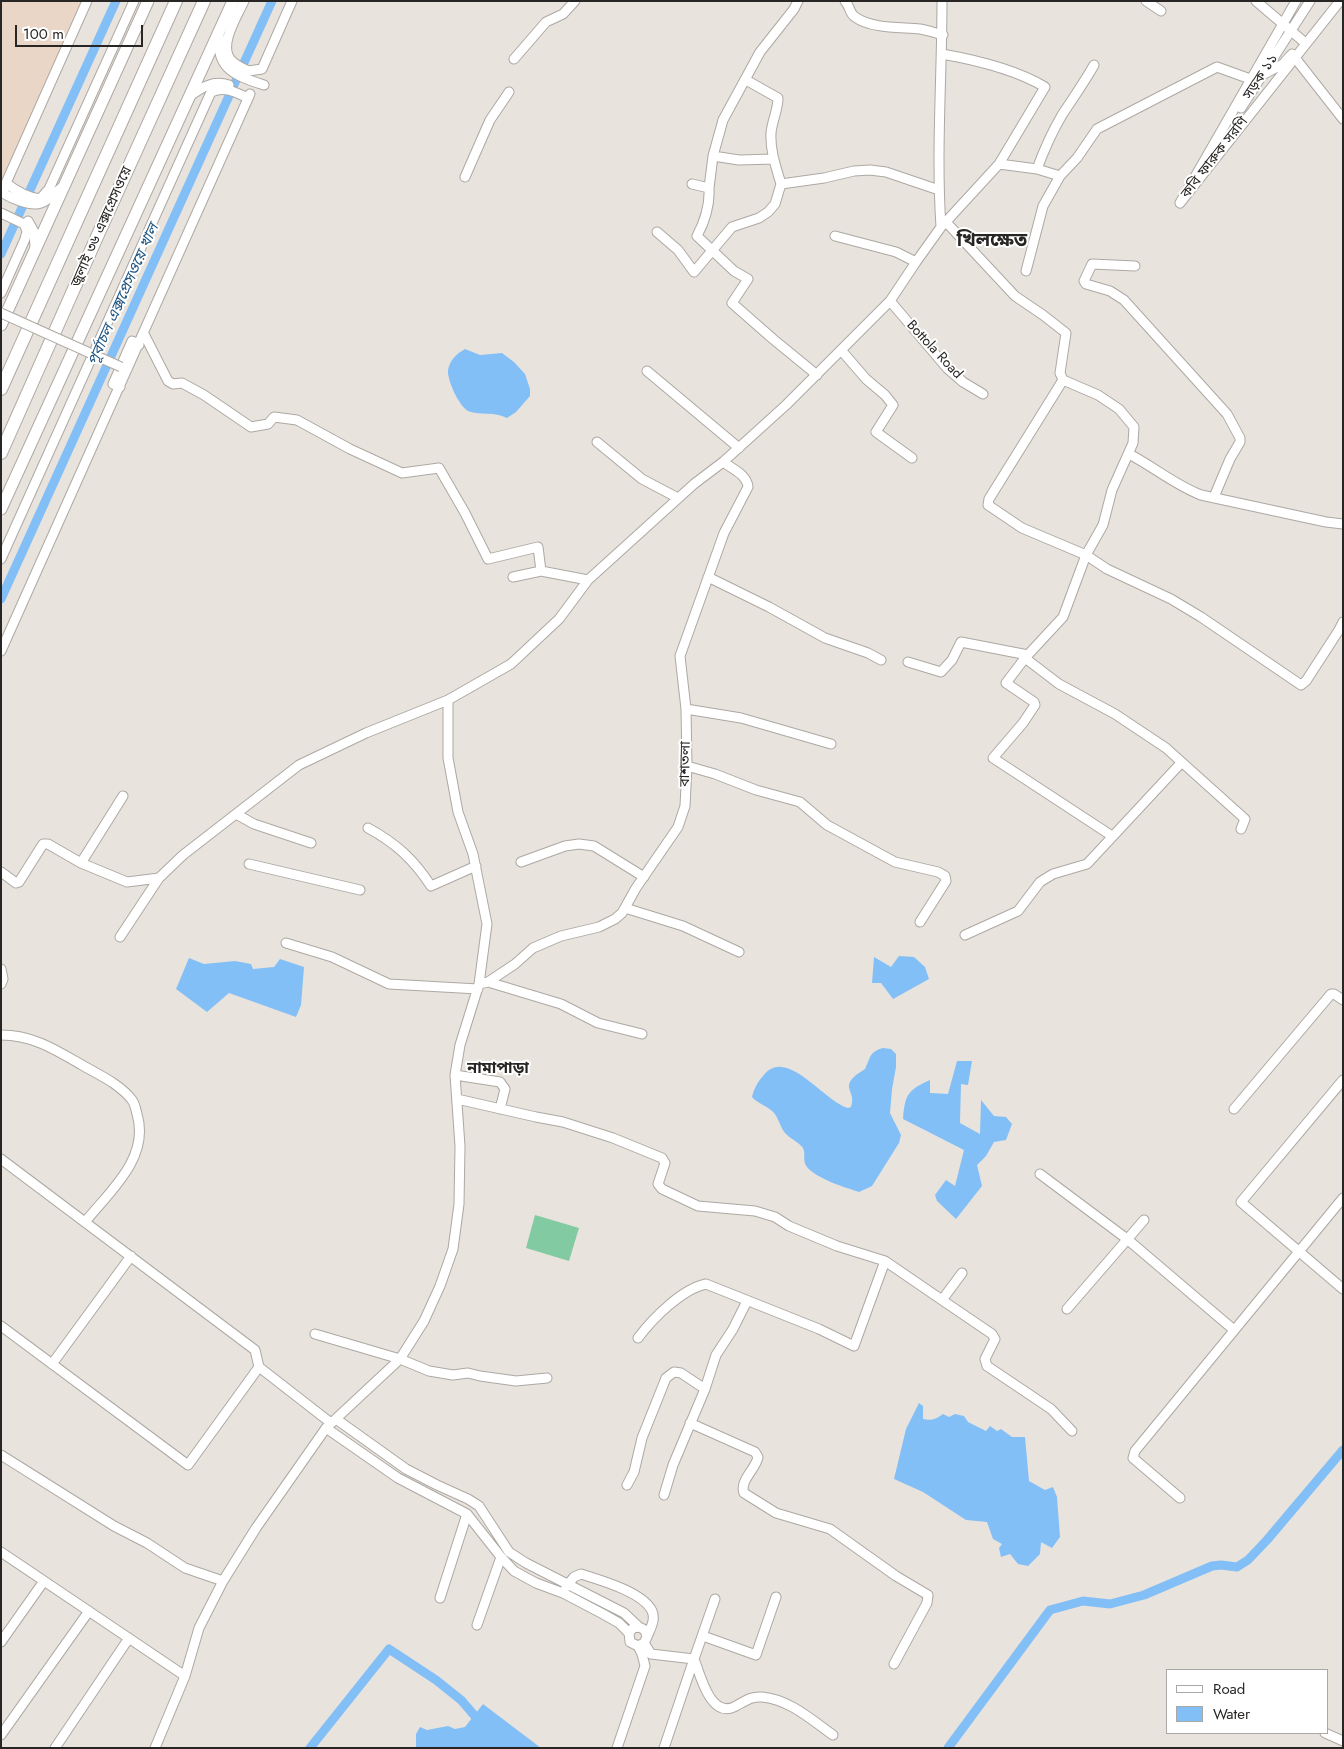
<!DOCTYPE html>
<meta charset="utf-8">
<style>
body{margin:0}
#map{position:relative;width:1344px;height:1749px;overflow:hidden;background:#e9e3dd;font-family:Jost,sans-serif}
canvas{display:block}
.frame{position:absolute;inset:0;border:2px solid #282624;pointer-events:none}
.legend{position:absolute;left:1166px;top:1669px;width:162px;height:65px;box-sizing:border-box;background:#fff;border:1px solid #a9a8a7;margin:0;padding:6px 9px;list-style:none;font-size:15px;color:#282624}
.legend li{display:flex;align-items:center;gap:10px;height:25px}
.legend b{width:25px;border:1px solid #a9a8a7}
.scale{position:absolute;left:15px;top:25px;width:128px;height:22px;box-sizing:border-box;border:2px solid #282624;border-top:0;padding-left:6px;font-size:15px;line-height:18px;white-space:nowrap;color:#282624;-webkit-text-stroke:4px #fff;paint-order:stroke}
</style>
<div id="map">
<canvas width="1344" height="1749"></canvas>
<div class="frame"></div>
<ul class="legend">
<li><b style="height:6px;background:#fff"></b>Road</li>
<li><b style="height:14px;background:#83bff7"></b>Water</li>
</ul>
<div class="scale">100 m</div>
</div>
<script>
const c = document.querySelector('canvas').getContext('2d');
c.lineJoin = 'round';
function fillPath(path, color) { c.fillStyle = color; c.fill(path, 'evenodd'); }
function strokePath(path, color, width, dash) { c.strokeStyle = color; c.lineWidth = width; c.lineCap = dash ? 'butt' : 'round'; c.setLineDash(dash || []); c.stroke(path); }
function write(font, color, halo, rows, align = 'center') {
  c.font = font + ' Jost,"Noto Sans Bengali",sans-serif'; c.lineWidth = 4; c.setLineDash([]); c.textBaseline = 'middle'; c.strokeStyle = halo; c.fillStyle = color; for (const [text, x, y, turn = 0] of rows) {
    c.save(); c.translate(x, y); c.rotate((+turn || 0) * Math.PI / 180); c.textAlign = isNaN(turn) ? turn : align; if (halo) c.strokeText(text, 0, 0); c.fillText(text, 0, 0); c.restore();
  }
}
fillPath(new Path2D(`
 M1,1H83L2,182L1,181Z`), '#ead6c7');
fillPath(new Path2D(`
 M535,1215L579,1228L569,1261L526,1248Z`), '#82caa1');
fillPath(new Path2D(`
 M465,349L480,355L502,353L514,362L525,374L530,389V396L516,412L507,418C494,411 481,416 468,411C459,406 447,380 448,370C450,360 456,354 465,349Z
 M899,956L914,957L925,967L929,979L893,999L881,983H872L874,957L891,967Z
 M189,958L204,964L235,961L251,964L253,969L274,967L280,959L304,967L301,1005L296,1017L229,993L207,1012L176,989Z
 M883,1048L891,1049L896,1054V1067L892,1089L890,1113L901,1135L899,1143L872,1186L859,1192C844,1187 817,1179 807,1167C802,1161 806,1154 803,1148C799,1142 790,1139 785,1133C780,1127 779,1119 774,1113C768,1106 758,1104 752,1097C754,1089 757,1083 763,1076C786,1045 824,1102 848,1108L851,1107C858,1090 835,1087 865,1069C871,1057 869,1052 883,1048Z
 M957,1061H972L968,1085L961,1084L960,1123L980,1134L981,1100L994,1116L1006,1117L1012,1124L1006,1140L994,1142L986,1156L977,1165L982,1186L956,1219L937,1201L935,1195L946,1180L955,1186L964,1150L903,1119C905,1094 908,1090 930,1080V1093L948,1094Z
 M919,1403L923,1406V1419C932,1421 936,1419 943,1414L949,1417L955,1414L964,1416L968,1422L986,1431L990,1426L997,1431L1001,1429L1012,1437H1025L1029,1481L1045,1490L1053,1487L1057,1497L1060,1537L1052,1548L1041,1542L1040,1554L1028,1566L1018,1564L1010,1554L1001,1557L999,1548L1002,1544L993,1539L987,1522L966,1520L923,1492L894,1479L906,1429Z
 M483,1704L541,1748H416V1734L420,1727L427,1730L448,1726L455,1729L465,1727Z`), '#83bff7');
strokePath(new Path2D(`
 M1,254L116,1
 M1,599L272,1
 M310,1748L389,1649L436,1680L461,1700L481,1723
 M948,1748L1050,1610L1083,1601L1110,1604L1144,1595L1212,1566L1221,1565L1237,1567L1248,1560L1267,1540L1343,1450`), '#83bff7', 9);
const minor = new Path2D(`
 M244,1C237,16 218,46 231,60C235,65 243,68 248,71L262,69L292,1
 M845,1C850,6 849,13 855,17C872,29 900,27 920,29C927,30 935,33 943,35
 M1146,1L1161,11
 M1256,1L1303,41
 M1296,1L1180,203L1340,1
 M219,36C216,70 237,76 264,85
 M942,54C976,60 1015,69 1045,87L999,164L943,225
 M1292,54L1343,119
 M514,59L546,22L563,14L575,1
 M746,80L778,98C778,110 772,121 771,133C770,151 776,167 781,184L824,178L854,171L870,170L886,172L939,190
 M189,97C202,87 213,80 229,85
 M1241,108L1310,1
 M713,156L723,120L760,52L794,9L798,1
 M999,164L1037,169L1060,176
 M1037,169C1044,150 1052,132 1062,115C1073,98 1084,83 1094,65
 M465,177L490,120L509,92
 M6,183C16,191 26,197 40,199L49,189L134,1
 M692,184L709,188L713,156L739,160L774,159
 M709,188C710,205 705,221 697,236L734,271L748,279L732,303L773,339L817,375
 M1,192C11,198 30,207 41,203C49,200 55,193 61,188
 M3,193L6,183L87,1
 M1,213L24,224L27,231L25,239L1,293
 M28,221L34,232L35,247
 M946,222L1015,296L1043,315L1066,333L1060,373L1063,380L1098,395L1119,409L1134,427L1133,443L1112,490L1103,525L1086,555L1063,617L1025,658L1006,683L1034,702L1035,705L1023,723L993,758L1112,836
 M657,232L678,250L694,272L732,227L759,218L768,212L775,204L781,184
 M835,236L896,252L916,262
 M1135,266L1092,264L1084,281L1086,284L1110,291L1124,300L1227,414L1240,438V442L1230,459L1214,497
 M1026,271L1043,206L1060,176L1077,158L1097,129L1217,67L1253,80L1283,64L1290,56
 M890,301L947,368L963,382L983,394
 M144,334L168,381L173,384L182,383L204,395L251,427L268,424L274,417L297,420L350,449L402,473L439,468L465,513L488,559L538,547L541,571L588,580
 M841,350L866,379L885,395L893,405L876,432L912,458
 M647,371L739,448
 M1063,380L989,499L988,505L1022,528L1086,555L1107,569L1171,599L1201,617L1301,685L1306,681L1339,630L1343,622
 M120,387L113,384L132,341L139,345
 M597,442L642,479L678,498
 M1129,454C1154,467 1175,485 1201,495L1326,522L1343,524
 M1,559L211,92C226,86 235,92 248,98
 M513,577L541,571
 M708,577L769,607L825,638L868,653L881,660
 M1,651L250,94
 M1025,658L1059,684L1115,714L1166,748L1245,819L1241,829
 M908,662L941,672L952,660L961,642L1028,655
 M686,709L741,718L831,744
 M687,766L715,774L756,790L800,802L827,825L895,862L938,872L945,876L946,881L920,922
 M236,814L254,824L311,843
 M368,828C396,843 414,860 431,886L476,866
 M521,862L565,846L579,844L594,846L644,877
 M81,863L123,796
 M249,864L360,890
 M1,872L16,883L19,882L43,844H48L81,863L127,882L159,878
 M625,908L683,926L739,952
 M965,935L1018,911L1040,882L1053,874L1087,864L1181,763
 M120,937L159,878L183,855L299,765L366,733L448,700
 M286,943L332,957L389,984L478,989
 M1,969L3,979L1,984
 M488,982L561,1004L598,1023L642,1034
 M479,984L488,982L515,964L533,948L561,936L599,927L615,919L622,913L636,888L678,827L685,806L687,766L686,709L680,656L724,533L748,487C747,475 733,469 723,462
 M1,1035C33,1035 56,1050 82,1065C99,1075 120,1084 132,1100C135,1104 136,1110 137,1114C150,1158 110,1191 85,1222
 M455,1075L500,1082L505,1089L500,1109
 M1343,1080L1241,1202L1343,1289
 M457,1099L536,1117L563,1122L613,1138L662,1158L665,1163L658,1184L662,1189L698,1206L755,1211L775,1217L789,1226L837,1246L885,1261L942,1300L962,1273
 M1234,1109L1331,994H1334L1343,1000
 M1,1159L255,1350L259,1367
 M1040,1174L1127,1239L1234,1330
 M942,1300L992,1334L995,1339L985,1359L987,1366L1051,1409L1072,1431
 M1067,1309L1144,1220
 M1,1326L188,1465L259,1367L331,1423
 M315,1334L400,1359L429,1371L453,1375L468,1373L480,1376L516,1381L547,1378
 M638,1338C653,1318 682,1289 706,1284L819,1329L854,1346L885,1261
 M52,1364L131,1256
 M336,1419L406,1469L437,1485L468,1499L479,1506L509,1552L526,1563L624,1613L639,1627L645,1630L647,1637L644,1643L638,1646L630,1642L629,1633L633,1628L639,1627
 M690,1423L755,1452L758,1457C756,1469 739,1481 744,1493L776,1513L830,1529L896,1576L928,1595L927,1603L894,1664
 M326,1428L398,1478L467,1514L501,1557L514,1571L536,1583L563,1593L603,1614L619,1623L629,1633
 M1,1455L114,1526L147,1543L185,1568L223,1581
 M627,1485L634,1472L642,1438L666,1378L674,1372L681,1373L705,1389
 M664,1495L673,1465L705,1389L716,1355L733,1329L747,1301
 M1180,1498L1133,1458L1135,1451L1343,1198
 M1,1552L185,1676
 M566,1587L574,1577L581,1574C600,1580 643,1592 652,1611C656,1620 650,1629 647,1637
 M440,1598L467,1514
 M477,1625L501,1557
 M703,1636L756,1655L776,1597
 M1,1642L44,1581
 M644,1643L651,1654L694,1659L715,1599
 M694,1659C700,1674 710,1718 734,1707C744,1702 750,1696 762,1697C789,1699 813,1721 833,1735
 M1325,1733L1343,1741
 M1,1735L89,1611
 M55,1748L129,1638
 M155,1748L185,1676L199,1628L223,1581L256,1528L326,1428L400,1359L424,1321L440,1286L453,1249L459,1204L460,1146L455,1075L460,1045L479,984L487,924L473,854L458,812L448,758V700L511,664L559,619L588,580L694,484L723,462L786,405L890,301L916,262L941,227C936,152 942,77 942,1
 M617,1748L645,1666L642,1654L638,1646
 M664,1748L694,1659`);
const major = new Path2D(`
 M1,325L148,1
 M1,509L233,1`);
const highway = new Path2D(`
 M1,389L176,1
 M1,453L96,239L204,1`);
strokePath(minor, '#ada8a3', 11);
strokePath(major, '#ada8a3', 13);
strokePath(highway, '#ada8a3', 14);
strokePath(minor, '#fff', 9);
strokePath(major, '#fff', 11);
strokePath(highway, '#fff', 12);
const minorBridge = new Path2D(`
 M1,313L121,367`);
strokePath(minorBridge, '#ada8a3', 11, []);
strokePath(minorBridge, '#fff', 9);
write('14px', '#282624', '#fff', [
 ["সড়ক ১১",1261,77,-57],
 ["কবি ফারুক সরণি",1215,158,-52],
 ["জুলাই ৩৬ এক্সপ্রেসওয়ে",102,227,-66],
 ["Bottola Road",934,350,47],
 ["বাশতলা",686,764,-89]
]);
write('italic 15px', '#1f5583', '#fff', [
 ["পূর্বাচল এক্সপ্রেসওয়ে খাল",124,295,-66]
]);
write('bold 16px', '#282624', '#fff', [
 ["নামাপাড়া",498,1069]
]);
write('bold 19px', '#282624', '#fff', [
 ["খিলক্ষেত",992,241]
]);
</script>
